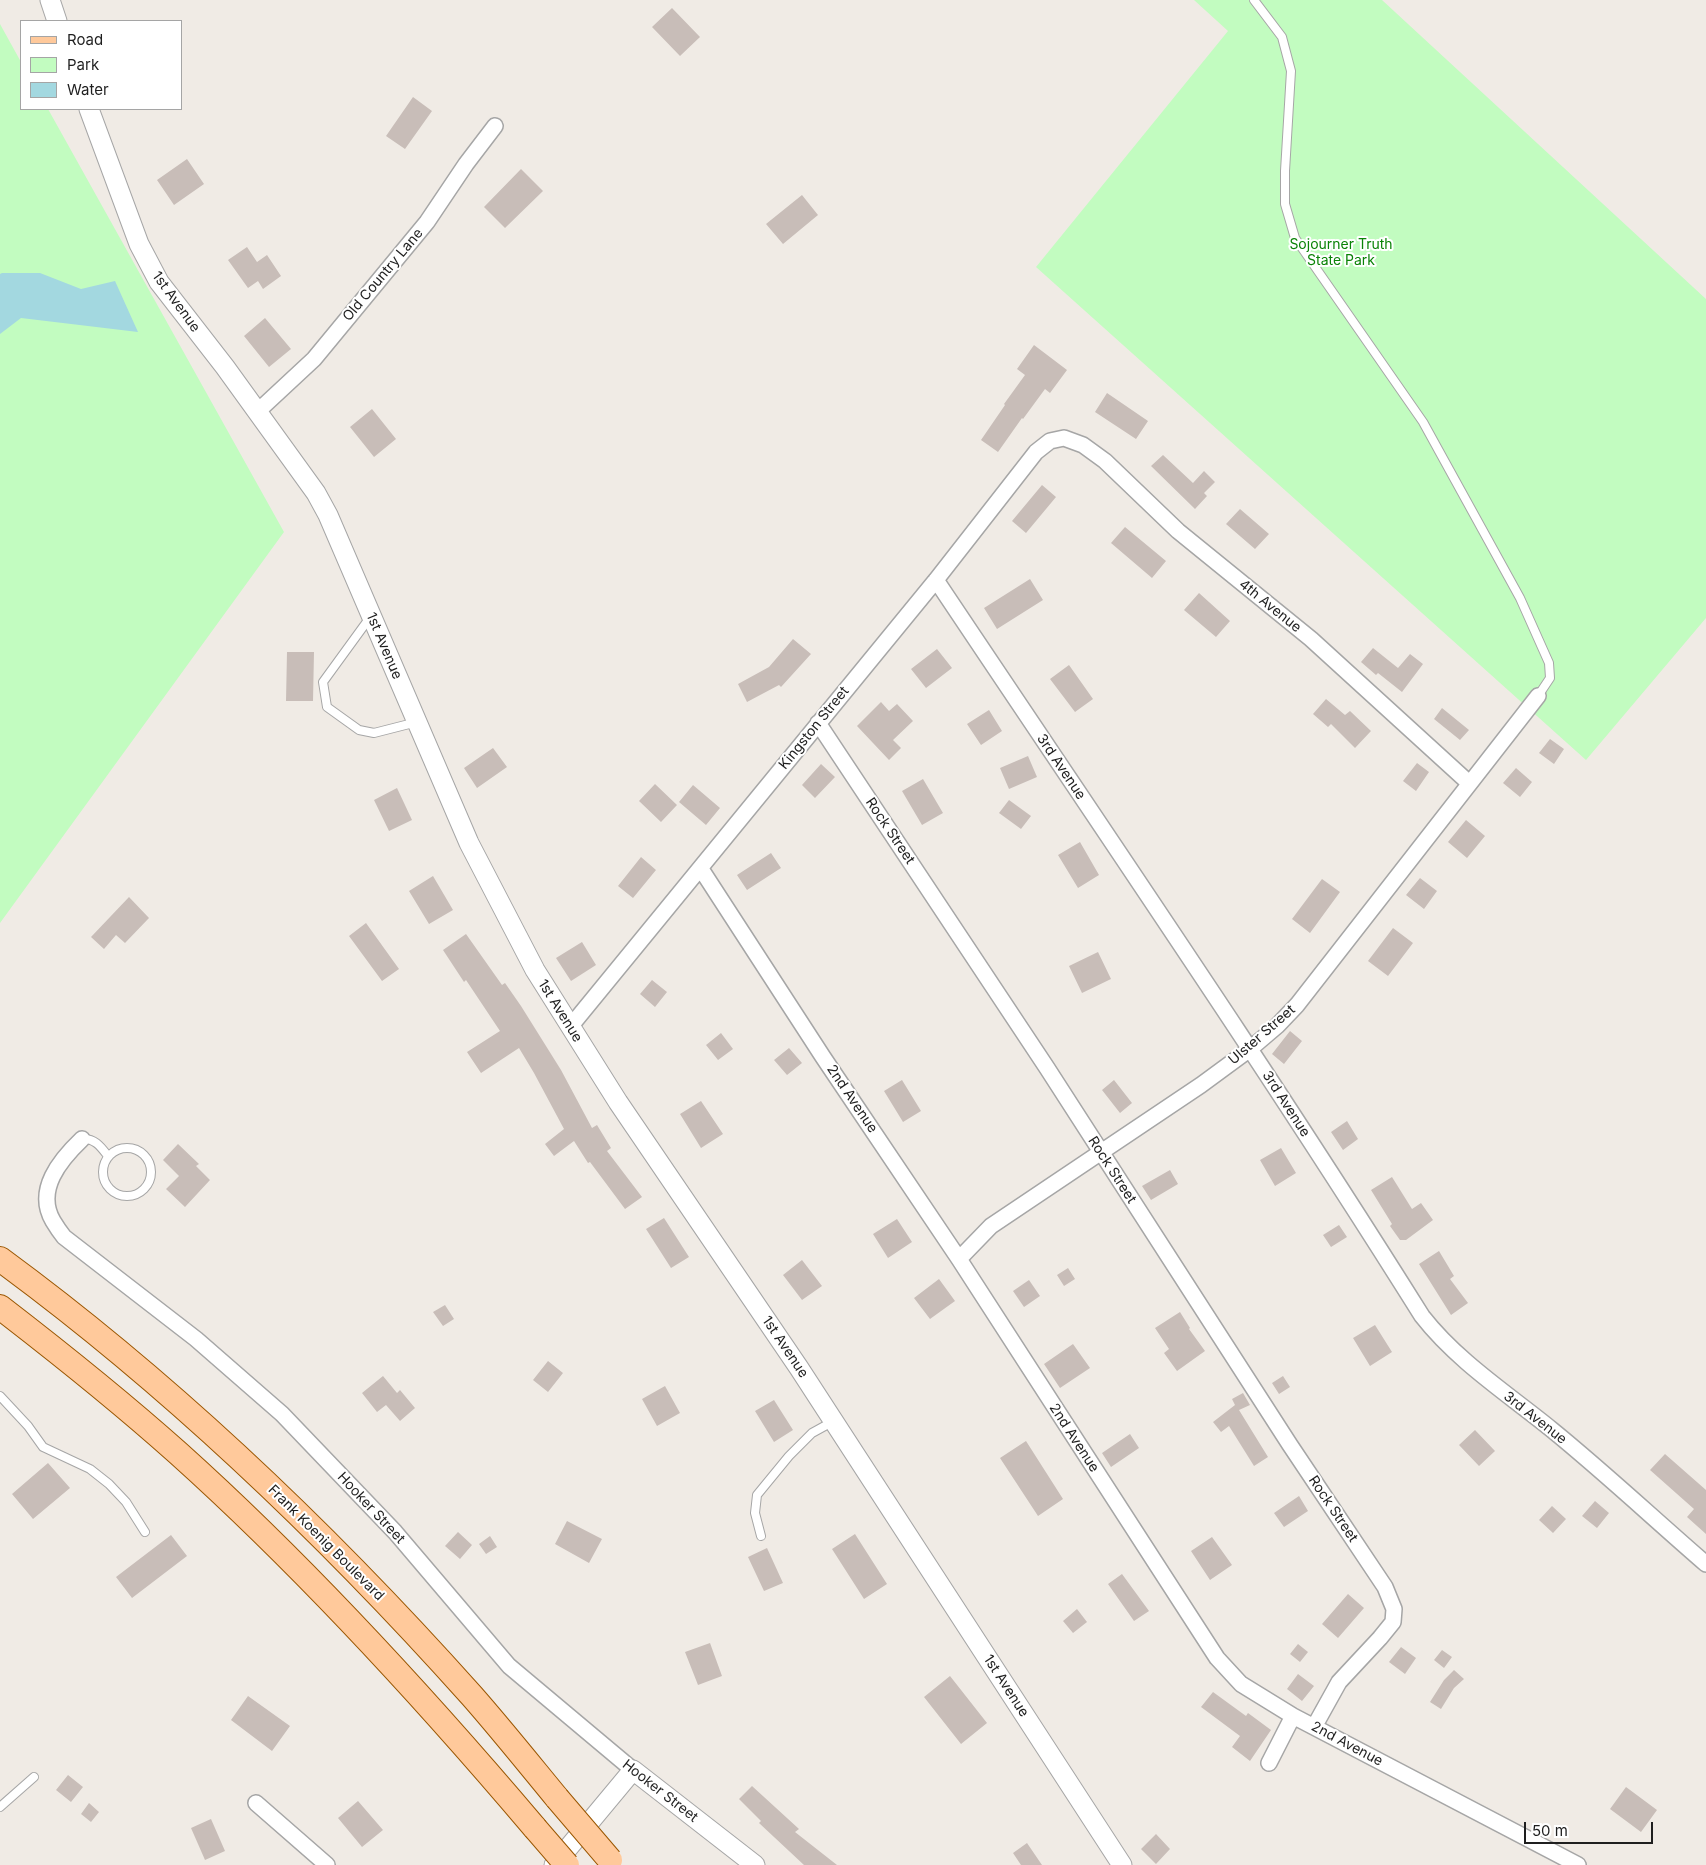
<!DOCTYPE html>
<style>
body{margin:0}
#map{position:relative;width:1706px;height:1865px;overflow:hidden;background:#f0ebe5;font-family:Inter,sans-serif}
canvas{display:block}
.legend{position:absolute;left:20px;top:20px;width:162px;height:90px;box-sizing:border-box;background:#fff;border:1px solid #a5a5a5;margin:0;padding:6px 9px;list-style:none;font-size:15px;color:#1f1f1f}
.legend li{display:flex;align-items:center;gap:10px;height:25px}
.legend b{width:25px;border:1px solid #a5a5a5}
.scale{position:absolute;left:1524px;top:1822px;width:129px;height:22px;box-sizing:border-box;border:2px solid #1f1f1f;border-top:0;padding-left:6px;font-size:15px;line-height:18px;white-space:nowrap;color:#1f1f1f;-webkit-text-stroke:4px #fff;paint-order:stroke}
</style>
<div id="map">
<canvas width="1706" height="1865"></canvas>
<ul class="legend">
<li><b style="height:6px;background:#ffc99b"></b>Road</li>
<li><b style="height:14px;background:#c2fcc0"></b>Park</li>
<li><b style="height:14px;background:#a3d8e0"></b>Water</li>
</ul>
<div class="scale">50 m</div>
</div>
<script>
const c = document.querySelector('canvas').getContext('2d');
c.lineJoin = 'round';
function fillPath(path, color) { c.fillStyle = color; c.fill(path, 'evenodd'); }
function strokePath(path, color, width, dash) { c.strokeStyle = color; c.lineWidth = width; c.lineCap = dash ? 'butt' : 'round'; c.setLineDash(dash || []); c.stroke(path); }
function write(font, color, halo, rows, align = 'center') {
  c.font = font + ' Inter,sans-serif'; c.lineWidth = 4; c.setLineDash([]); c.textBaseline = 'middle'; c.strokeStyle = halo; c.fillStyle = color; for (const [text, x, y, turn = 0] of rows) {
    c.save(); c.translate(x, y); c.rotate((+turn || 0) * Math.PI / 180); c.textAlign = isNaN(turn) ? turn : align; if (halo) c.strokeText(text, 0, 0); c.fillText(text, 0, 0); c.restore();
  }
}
fillPath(new Path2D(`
 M1194,0H1382L1706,299V618L1586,760L1036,267L1228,31Z
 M0,24L21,62V109H48L284,532L0,923Z`), '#c2fcc0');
fillPath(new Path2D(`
 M2,273H40L81,289L115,281L138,332L21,318L0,334V274Z`), '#a3d8e0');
fillPath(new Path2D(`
 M672,8L700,37L680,56L652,27Z
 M413,97L432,111L405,149L386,136Z
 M187,159L204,184L174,205L157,180Z
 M521,169L543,191L505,228L484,207Z
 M802,195L818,215L783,244L766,224Z
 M247,247L257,262L267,255L281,276L263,289L258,281L248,288L228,260Z
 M265,318L291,349L269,367L244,336Z
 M1034,345L1067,370L1050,393L1045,389L1023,419L1022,418L998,452L981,440L1005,405L1004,404L1025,375L1017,369Z
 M1107,393L1148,421L1136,439L1095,412Z
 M372,409L396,439L374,457L350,427Z
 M1163,455L1193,483L1204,471L1215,482L1204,493L1207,496L1195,509L1151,466Z
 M1042,485L1056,497L1026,533L1012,521Z
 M1240,509L1269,534L1255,549L1226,524Z
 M1125,527L1166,561L1152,578L1111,543Z
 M1030,579L1043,600L997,629L984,608Z
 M1199,593L1230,621L1216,637L1184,610Z
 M793,639L811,654L781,687L779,685L747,702L738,684L769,667Z
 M1373,648L1398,668L1410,654L1423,664L1402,692L1378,673L1376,675L1361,662Z
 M937,649L952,668L926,688L911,669Z
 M287,652H314L313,701H286Z
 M1069,665L1093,699L1075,712L1050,679Z
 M1326,699L1345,715L1350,711L1371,731L1355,748L1331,724L1328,727L1313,714Z
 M881,702L889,711L897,704L913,721L893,740L901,748L889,760L857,726Z
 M1442,708L1469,730L1460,740L1434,719Z
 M989,710L1002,731L981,745L967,724Z
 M1550,739L1564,749L1554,764L1539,753Z
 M493,748L507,767L477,788L464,768Z
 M1028,756L1037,777L1009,789L1000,768Z
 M1417,763L1429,772L1416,791L1403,781Z
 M821,764L835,777L815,798L802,785Z
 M1516,768L1532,782L1520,797L1503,783Z
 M923,779L943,813L922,825L902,791Z
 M655,784L677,805L661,822L639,801Z
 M693,785L720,808L706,825L679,802Z
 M397,788L412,820L389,831L374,800Z
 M1009,800L1031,816L1021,829L999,813Z
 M1466,820L1485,836L1467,858L1448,842Z
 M1080,842L1099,875L1078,888L1058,855Z
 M771,853L781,868L747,890L737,875Z
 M641,857L656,870L633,898L618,886Z
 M433,876L453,910L429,924L409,891Z
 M1420,878L1437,891L1424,909L1406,895Z
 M1322,879L1340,892L1310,933L1292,919Z
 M129,897L149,918L125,943L116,935L104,949L91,937Z
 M366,923L399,969L382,981L349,936Z
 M1393,928L1413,943L1388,976L1368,961Z
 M466,934L502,985L505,983L521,1006L561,1070L592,1128L597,1125L611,1148L607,1151L642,1197L625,1209L590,1162L588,1163L574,1141L554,1156L545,1144L564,1129L534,1073L519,1048L481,1073L467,1052L500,1031L466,980L464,982L443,950Z
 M582,942L596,965L571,981L556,958Z
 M1098,952L1111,979L1082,993L1069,966Z
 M652,980L667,992L655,1007L640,994Z
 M1290,1031L1302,1041L1284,1064L1272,1054Z
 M721,1033L733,1049L718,1060L706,1045Z
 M789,1048L802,1063L787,1075L774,1060Z
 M902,1080L921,1111L903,1122L884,1091Z
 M1114,1080L1132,1103L1120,1113L1102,1090Z
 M701,1101L723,1134L701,1148L680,1114Z
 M1347,1121L1358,1139L1343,1150L1331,1132Z
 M178,1144L199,1164L196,1166L210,1180L185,1207L166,1189L179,1176L163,1160Z
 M1281,1148L1296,1173L1275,1186L1260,1160Z
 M1170,1170L1178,1184L1151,1200L1142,1186Z
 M1392,1177L1412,1209L1421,1203L1433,1220L1406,1240H1400L1390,1226L1392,1224L1371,1190Z
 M664,1218L689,1257L671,1268L646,1229Z
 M897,1219L912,1242L888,1258L873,1234Z
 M1339,1225L1347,1237L1331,1247L1323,1235Z
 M1439,1251L1454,1276L1450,1279L1468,1303L1451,1315L1419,1264Z
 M802,1260L822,1286L802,1300L783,1275Z
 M1068,1268L1075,1279L1064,1286L1057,1275Z
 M939,1279L955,1301L930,1319L914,1298Z
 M1029,1280L1040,1296L1024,1307L1013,1291Z
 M445,1305L454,1319L443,1326L433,1312Z
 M1180,1312L1190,1328L1189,1329L1205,1351L1177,1371L1164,1353L1169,1349L1155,1328Z
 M1375,1325L1392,1352L1370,1366L1353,1338Z
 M1073,1344L1090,1368L1060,1388L1044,1364Z
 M548,1361L563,1373L548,1392L533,1380Z
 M383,1376L397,1393L400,1390L415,1408L400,1421L386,1405L377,1412L362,1393Z
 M1283,1376L1290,1387L1279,1394L1272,1383Z
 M665,1386L680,1413L657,1426L642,1399Z
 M1243,1393L1250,1405L1239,1410L1268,1457L1254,1466L1229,1426L1221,1432L1213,1422L1235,1405L1232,1399Z
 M774,1400L793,1430L774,1442L755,1411Z
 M1475,1430L1495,1451L1479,1466L1459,1445Z
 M1130,1434L1139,1448L1111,1467L1102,1453Z
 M1026,1441L1063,1499L1038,1516L1000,1458Z
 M1665,1454L1706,1490V1534L1687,1517L1694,1509L1650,1470Z
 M48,1463L70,1488L33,1519L12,1494Z
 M1299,1496L1308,1511L1284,1527L1274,1513Z
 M1595,1501L1609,1513L1597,1528L1582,1516Z
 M1552,1506L1566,1519L1553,1533L1539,1520Z
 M567,1521L602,1539L589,1563L555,1544Z
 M458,1532L472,1545L460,1559L445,1546Z
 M855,1534L887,1584L864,1599L832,1549Z
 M171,1535L187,1556L132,1598L116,1577Z
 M490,1536L497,1547L486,1554L479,1544Z
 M1212,1537L1232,1565L1210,1580L1191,1551Z
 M767,1548L783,1583L764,1591L748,1557Z
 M1122,1574L1149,1611L1134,1621L1108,1584Z
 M1348,1594L1364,1608L1338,1638L1322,1624Z
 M1077,1609L1087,1622L1073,1633L1063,1621Z
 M710,1643L722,1676L698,1685L685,1652Z
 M1298,1644L1308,1652L1300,1662L1290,1654Z
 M1401,1647L1416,1658L1405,1674L1389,1662Z
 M1442,1650L1452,1657L1444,1668L1434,1660Z
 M1454,1670L1464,1679L1454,1688L1441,1709L1430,1702L1444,1680Z
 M1298,1674L1314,1686L1302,1701L1287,1689Z
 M950,1676L987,1723L961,1744L924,1697Z
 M1213,1692L1246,1716L1248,1713L1271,1730L1250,1761L1232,1747L1240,1736L1201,1707Z
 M248,1696L290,1726L272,1751L231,1720Z
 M68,1775L83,1787L71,1802L56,1790Z
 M752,1786L799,1829L795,1832L837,1865H804L759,1823L761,1821L739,1799Z
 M1626,1787L1657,1810L1641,1832L1610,1809Z
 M358,1801L383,1830L362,1847L338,1818Z
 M89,1803L99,1812L91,1822L81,1814Z
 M211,1819L225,1851L205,1860L191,1828Z
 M1156,1834L1170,1849L1156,1864L1141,1849Z
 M1027,1843L1042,1865H1021L1013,1853Z`), '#c8bdb8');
const service = new Path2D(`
 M1254,0L1282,37L1291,71L1285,171V204L1295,238L1423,422L1520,598L1549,663L1550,678L1538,696
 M371,616L323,682L327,707L359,730L374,733L417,722
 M82,1139C95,1138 101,1147 108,1156
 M103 1172a24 24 0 1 1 48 0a24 24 0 1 1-48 0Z
 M0,1396L28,1426L43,1447L90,1469L109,1484L126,1502L145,1532
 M761,1536L755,1513L757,1495L789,1456L812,1433L832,1422
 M0,1807L34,1777`);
const minor = new Path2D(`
 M257,412L314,359L427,222L466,164L495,126
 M936,580C1099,824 1266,1067 1422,1316C1457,1361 1508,1394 1551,1429C1604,1472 1654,1519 1706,1564
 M818,723L1047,1068L1290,1445L1385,1587L1394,1609L1393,1622L1380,1638L1339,1682L1314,1727
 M701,869L823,1057L959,1259L1217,1658L1241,1684L1293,1716L1578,1865
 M570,1027L936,580L1036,452L1050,441L1064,438L1083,445L1105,461L1178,531L1311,639L1469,783
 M82,1139C60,1160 35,1190 53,1221C56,1226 60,1232 64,1237L196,1339L282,1414L395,1532L509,1666L633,1770
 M959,1259L991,1226L1201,1085L1250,1049L1277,1026L1297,1005L1538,696
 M1269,1763L1293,1716
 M256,1803L327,1865`);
const tertiary = new Path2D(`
 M50,0L57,21
 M89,109L139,244L159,282L225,367L316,493L328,515L469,843L535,970L618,1102L799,1368L1122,1865
 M554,1865L633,1770L755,1865`);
const primary = new Path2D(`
 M0,1259C173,1386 329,1536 472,1696C501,1729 529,1764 557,1798
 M0,1307C61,1354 121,1402 178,1453C306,1568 424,1697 535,1828`);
strokePath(service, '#a6a6a6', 10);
strokePath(minor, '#a6a6a6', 18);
strokePath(tertiary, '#a6a6a6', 21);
strokePath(primary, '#9a5600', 26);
strokePath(service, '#fff', 8);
strokePath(minor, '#fff', 15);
strokePath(tertiary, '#fff', 19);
strokePath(primary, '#ffc99b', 24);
const primaryBridge = new Path2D(`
 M557,1798L610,1860
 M535,1828L567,1865`);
strokePath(primaryBridge, '#9a5600', 26, []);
strokePath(primaryBridge, '#ffc99b', 24);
write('14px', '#0a8307', '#fff', [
 ["Sojourner Truth",1341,245],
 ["State Park",1341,261]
]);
write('14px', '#1f1f1f', '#fff', [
 ["Old Country Lane",383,275,-50],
 ["1st Avenue",176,302,54],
 ["4th Avenue",1270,606,39],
 ["1st Avenue",384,646,67],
 ["Kingston Street",814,728,-51],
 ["3rd Avenue",1061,767,56],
 ["Rock Street",890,831,56],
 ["1st Avenue",560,1011,58],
 ["Ulster Street",1262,1035,-41],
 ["2nd Avenue",852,1099,56],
 ["3rd Avenue",1286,1104,57],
 ["Rock Street",1112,1170,57],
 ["1st Avenue",785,1347,56],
 ["3rd Avenue",1535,1418,38],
 ["2nd Avenue",1074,1438,57],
 ["Hooker Street",371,1508,47],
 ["Rock Street",1333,1509,56],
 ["Frank Koenig Boulevard",326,1543,45],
 ["1st Avenue",1006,1686,57],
 ["2nd Avenue",1347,1744,28],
 ["Hooker Street",660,1791,38]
]);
</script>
